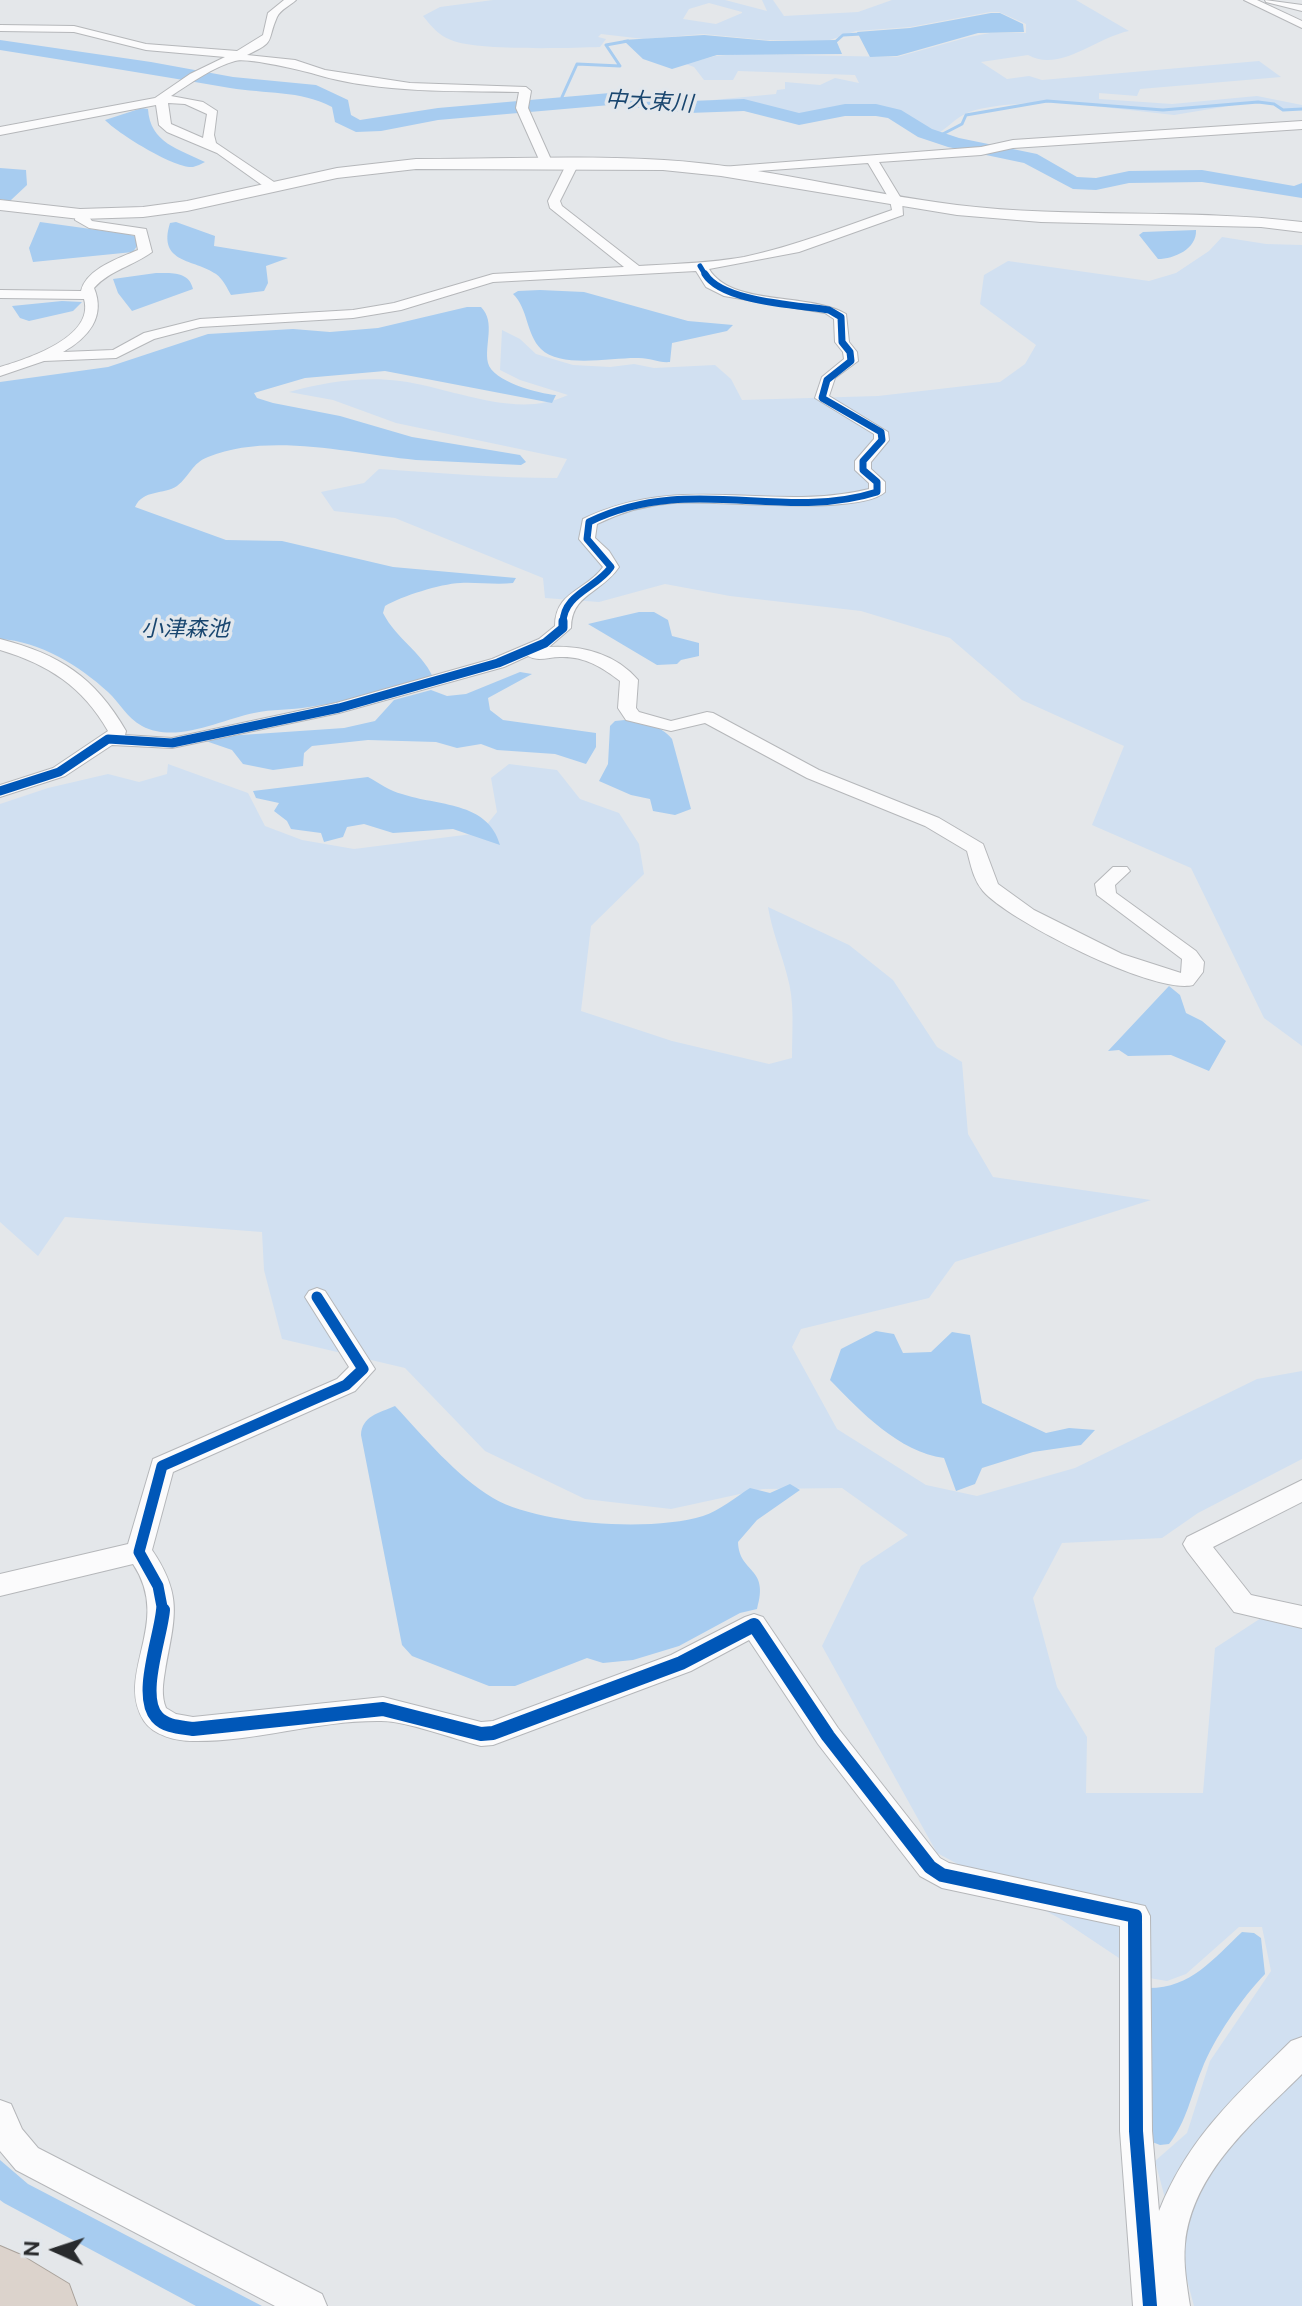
<!DOCTYPE html>
<meta charset="utf-8">
<style>
body{margin:0}
#map{position:relative;width:1302px;height:2306px;overflow:hidden;background:#e4e7ea;font-family:"DM Sans",sans-serif}
canvas{display:block}
.north{position:absolute;left:16px;top:2210px;width:80px;height:80px;-webkit-text-stroke:6px #e2e7ec;paint-order:stroke;rotate:273deg;font-size:22px;font-weight:700;line-height:32px;text-align:center;color:#292b2d}
.north::after{content:'';display:block;margin:auto;width:28px;height:36px;background:#292b2d;clip-path:polygon(50% 0,100% 100%,50% 72%,0 100%)}
</style>
<div id="map">
<canvas width="1302" height="2306"></canvas>
<div class="north">N</div>
</div>
<script>
const c = document.querySelector('canvas').getContext('2d');
c.lineJoin = 'round';
function fillPath(path, color) { c.fillStyle = color; c.fill(path, 'evenodd'); }
function strokePath(path, color, width, dash) { c.strokeStyle = color; c.lineWidth = width; c.lineCap = dash ? 'butt' : 'round'; c.setLineDash(dash || []); c.stroke(path); }
function write(font, color, halo, rows, align = 'center') {
  c.font = font + ' "DM Sans","Noto Sans JP",sans-serif'; c.lineWidth = 7; c.setLineDash([]); c.textBaseline = 'middle'; c.strokeStyle = halo; c.fillStyle = color; for (const [text, x, y, turn = 0] of rows) {
    c.save(); c.translate(x, y); c.rotate((+turn || 0) * Math.PI / 180); c.textAlign = isNaN(turn) ? turn : align; if (halo) c.strokeText(text, 0, 0); c.fillText(text, 0, 0); c.restore();
  }
}
fillPath(new Path2D(`
 M493,0H725L767,11L762,0H773L784,16L858,12L892,0H1076L1129,31C1097,37 1060,73 1028,55L981,62L1007,79L1029,76L1042,80L1259,61L1281,77L1140,89L1137,96L1099,93V99L1172,104L1257,96L1302,105V110H1285L1275,103L1253,102L1174,115L1058,102C1036,103 986,104 967,113C955,118 947,129 935,135L887,110L842,109L808,115L713,100L776,94L777,90L785,89V82L820,85L835,78L859,83L855,75L738,71L733,80H704L694,67L686,64L715,56L737,54L897,57L969,37L990,33H1026V24L999,12H990L910,27L856,31L830,40H766L703,34L644,39L601,34L598,37L606,39L600,47C569,48 476,51 451,40C438,35 432,27 423,16L440,7ZM709,3L742,12V13L716,24L683,19L689,9Z
 M1222,237L1266,244L1302,245V1046L1264,1018L1191,868L1092,825L1124,746L1022,700L950,638L861,611L730,596L665,584L599,602L545,598L543,578L395,518L334,511L321,492L364,483L379,469C438,473 498,478 557,478L567,459L396,423L333,400L289,392C325,382 363,376 400,381C454,388 516,420 568,395L520,380L500,370L502,330L520,339L536,354L573,365L610,367L634,364L654,368L715,365L731,379L742,400L878,396L1000,382L1025,364L1036,345L980,304L984,275L1008,261L1149,281L1176,273L1209,251Z
 M168,764L248,793L265,826L302,840L354,849L480,833L497,812L491,778L509,764L557,770L580,799L619,813L639,844L644,874L591,926L581,1011L672,1041L769,1064L792,1058C792,1030 795,1001 787,975C781,952 772,931 768,907L849,945L893,980L937,1047L962,1062L968,1134L993,1177L1151,1200L955,1262L929,1298L801,1329L792,1347L837,1429L926,1485L977,1496L1075,1468L1257,1379L1302,1371V1459L1198,1513L1162,1538L1062,1543L1033,1598L1057,1687L1087,1737L1086,1793H1203L1215,1648L1278,1607L1302,1610V2306H1194L1155,2161L1187,2133L1210,2061L1271,1971L1262,1927H1239L1186,1974L1167,1981L1149,1978L1059,1918L937,1853L822,1646L861,1566L908,1535L842,1488L763,1489L671,1509L585,1499L485,1451L405,1368L282,1339L264,1270L262,1232L65,1217L38,1256L0,1222V804L48,788L108,774L139,782L167,774Z`), '#d1e0f1');
fillPath(new Path2D(`
 M991,13H1000L1023,24L1024,32L978,33L897,56L870,57L857,32L910,28Z
 M704,35L770,41L836,40L842,54L717,55L672,69L643,59L623,40Z
 M142,108L148,109C150,143 179,149 205,162C201,164 197,166 193,167C175,169 117,133 105,120Z
 M0,168L26,170L27,185L10,201L0,199Z
 M40,222L127,234L138,237L139,243L133,252L33,262L29,248Z
 M176,222L215,236L214,246L288,258L266,266L268,283L264,291L231,295C227,288 223,279 216,274C195,259 157,264 170,223Z
 M1196,230C1197,249 1174,259 1158,259L1139,235L1143,232Z
 M156,273C171,273 189,271 193,289L132,311L118,293L113,279Z
 M540,290L584,292L688,321L733,325L727,331L672,343L670,362C658,363 651,358 639,358C614,357 561,369 541,349C526,334 528,308 513,294L518,291Z
 M62,301L82,302L73,311L29,321L20,318L12,306Z
 M467,307H481C496,322 484,345 488,363C492,381 539,394 556,395L552,403L385,371L305,378L254,393L257,398L273,403L340,416L412,437L520,455L526,462L521,465C486,463 451,462 416,460C352,454 270,432 208,457C192,463 190,476 177,486C164,495 143,489 135,507L226,540L282,541L393,567L516,578L513,583C495,585 477,582 460,583C440,584 402,596 385,606L383,613C397,640 420,650 433,677C392,691 352,701 309,707C291,710 272,709 254,713C220,720 176,744 142,726C126,717 120,703 108,692C80,666 39,641 0,639V382L108,367L208,334L293,329L330,332L378,328Z
 M639,612H654L668,620L672,636L699,643V656L681,660L677,664L657,665L588,624Z
 M520,672L532,674L488,698L490,710L503,720L596,733V747L586,764L555,754L497,750L481,744L457,748L436,742L368,740L312,746L304,753L303,766L273,770L243,764L232,750L197,738L344,728L375,721L394,700L431,690L447,696L466,694Z
 M625,720C643,723 660,724 672,739L691,809L675,815L653,811L650,799L631,795L599,781L608,764L610,726L615,721Z
 M368,777C379,783 390,791 402,794C437,806 488,801 500,845L453,829L393,833L364,824L347,827L343,837L324,842L321,833L291,829L287,821L274,811L279,803L256,798L253,791Z
 M1169,986L1180,995L1186,1013L1202,1021L1226,1041L1209,1071L1171,1055L1128,1056L1119,1050L1108,1051Z
 M876,1331L894,1334L903,1353L931,1352L952,1332L970,1335L982,1403L1046,1433L1069,1428L1095,1430L1081,1445L1033,1452L982,1468L975,1484L956,1491L944,1458C899,1452 861,1412 830,1380L841,1349Z
 M395,1406C425,1438 455,1475 493,1498C539,1525 652,1532 703,1516C719,1511 736,1497 750,1488L770,1493L790,1484L800,1490L757,1520L738,1542C739,1574 770,1566 757,1609L740,1613L679,1646L633,1660L603,1663L587,1658L515,1686H489L412,1656L402,1645L361,1435C362,1416 379,1413 395,1406Z
 M1242,1932L1254,1933L1261,1938L1265,1974C1242,1998 1214,2038 1202,2069C1191,2095 1187,2121 1169,2144L1160,2145L1147,2140L1149,1988C1191,1988 1213,1959 1242,1932Z
 M0,2160L28,2184L262,2306H196L4,2203L0,2200Z`), '#a7ccf0');
strokePath(new Path2D(`
 M834,43L843,35L861,34
 M562,97L577,64L620,66L606,45L628,41
 M937,137L962,124L966,115L1047,101L1163,110L1258,102L1274,104L1283,110L1302,109`), '#a7ccf0', 3);
fillPath(new Path2D(`
 M0,40L151,62L233,77L316,85L348,100L351,115L360,120L438,108L610,93L689,101L744,99L799,113L845,104H876L901,110L932,129L959,138L1037,154L1077,177L1096,178L1129,171L1202,170L1294,186L1302,183V198L1202,182L1129,183L1096,190L1073,189L1024,163L948,147L918,137L888,118L876,116H845L799,125L744,111L689,113L610,105L438,120L381,131L356,132L335,122L332,107C300,90 265,94 230,88C154,75 77,62 0,50Z`), '#a7ccf0');
const street = new Path2D(`
 M284,0H296C291,5 280,10 277,17C266,42 277,41 247,55L295,60L325,70L410,83L526,87L531,91L528,108L553,164L547,168L541,164L516,108L519,92C456,91 379,93 318,75C305,71 246,57 235,61C213,67 191,83 171,96L203,102L217,111L214,135L216,143L277,184V190H269L217,153L167,132L159,125L156,105L0,135V127L155,98L190,74L225,57L146,50L74,32L0,31V25L74,26L146,44L237,51L263,35L268,13ZM168,103L185,104L207,114L203,138L171,124Z
 M1244,0H1257L1302,21V28Z
 M1265,0L1302,5V11L1266,2Z
 M1302,121V129L1013,148L981,155L879,162L902,200L903,215L799,252L709,269C732,307 808,292 846,314L849,342L857,352L858,361L835,378L829,396L888,432L889,440L871,462V469L885,482V492C857,517 716,499 673,503C645,505 622,512 597,524L595,538L609,551L619,567C602,593 571,594 571,628L549,647C582,645 616,654 638,680L636,708L639,712L671,721L707,712L713,713L819,770L939,818L983,844L998,884L1034,910L1122,954L1181,973L1182,959L1097,895L1095,884L1113,867H1127L1130,871L1115,885L1116,893L1196,951L1204,962L1203,972L1193,985C1155,995 1009,921 983,891C973,879 971,865 967,851L925,826L807,778L705,723L671,731L626,720L618,708L620,681C602,667 584,656 560,657C549,657 538,662 528,656L504,667L339,713L172,748L112,745L65,776L0,797V785L53,768L108,731C83,687 48,664 0,650V639C59,654 95,677 126,731L125,735L172,738L336,703L492,659L539,639L555,626C555,591 586,591 603,567L579,539L583,519C682,471 771,513 869,489V483L855,470V461L874,439V434L815,398L822,377L844,359L843,352L835,342L834,319L825,313L724,296L706,287L696,271L493,282L401,310L353,318L200,327L154,339L116,358L44,361L0,376V367C27,359 95,337 84,299L0,298V290L81,291C86,269 119,258 138,250L135,235L89,228L75,220L76,211H84L92,221L146,229L152,252C133,266 110,270 94,288C106,317 88,338 63,352L113,350L144,333L200,319L353,310L394,303L493,274L624,267L550,208L548,201L566,165L572,161L578,165L560,201L562,206L639,266C674,264 710,263 744,257C795,246 843,227 892,210L890,200L868,163L717,174V168L721,167L981,147L1013,140Z
 M317,1288L325,1291L375,1369L355,1391L173,1472L152,1550C184,1597 174,1619 165,1671C163,1683 161,1696 166,1708L176,1714L193,1717L383,1697L481,1722L493,1721L671,1655L745,1617L754,1614L763,1617L838,1728L940,1858L949,1863L1145,1906L1150,1916L1152,2131L1159,2211C1188,2138 1236,2095 1291,2041L1302,2037V2074C1254,2122 1192,2172 1185,2244C1183,2264 1187,2286 1190,2306H1133L1120,2131V1926L942,1888L920,1876L818,1744L749,1640L691,1671L493,1745L481,1746C454,1739 407,1721 381,1721C318,1720 256,1742 193,1741C177,1741 154,1736 144,1721C114,1673 173,1624 133,1564L0,1596V1574L128,1544L153,1459L337,1379L349,1367L305,1297L309,1291Z
 M1302,1480V1502L1213,1547L1251,1595L1302,1606V1628L1234,1612L1187,1551L1183,1544L1187,1537Z
 M0,2100L11,2104L22,2129L38,2148L322,2294L327,2306H275L16,2170L0,2151Z`);
const secondary = new Path2D(`
 M416,159C498,159 582,155 664,160C763,166 859,193 957,205C1072,219 1188,208 1302,222V232L1261,227L1041,222L957,215L721,176L663,170L416,169L337,178L187,211L143,217L80,219L0,210V200L80,209L143,207L187,201L337,168Z`);
const highway = new Path2D(`
 M0,2246L21,2255L69,2284L77,2306H0Z`);
strokePath(street, '#b5b7ba', 2);
strokePath(secondary, '#b5b7ba', 2);
strokePath(highway, '#a9a29b', 2);
fillPath(street, '#fbfbfc');
fillPath(secondary, '#fbfbfc');
fillPath(highway, '#dcd3cc');
strokePath(new Path2D(`
 M700,266L706,276`), '#0057b8', 5);
strokePath(new Path2D(`
 M563,623C563,594 597,588 611,567L587,539L589,522C690,473 782,522 877,492V482L863,470V461L882,440L881,432L822,398L827,380L851,361L850,352L842,342L841,317L829,310C797,305 722,302 705,274`), '#0057b8', 7);
strokePath(new Path2D(`
 M0,791L59,772L108,739L172,743L339,708L498,663L545,643L563,628V621`), '#0057b8', 9);
strokePath(new Path2D(`
 M163,1612L158,1586L139,1552L162,1466L346,1385L363,1369L317,1297`), '#0057b8', 11);
strokePath(new Path2D(`
 M163,1610C161,1636 138,1696 157,1717C166,1727 180,1727 193,1729L383,1709L481,1734L493,1733L681,1663L754,1625L828,1736L930,1867L942,1875L1135,1916L1136,2131L1150,2306`), '#0057b8', 14);
write('italic 22px', '#19466f', '#e2e7ec', [
 ["中大束川",649,103,3],
 ["小津森池",185,630]
]);
</script>
